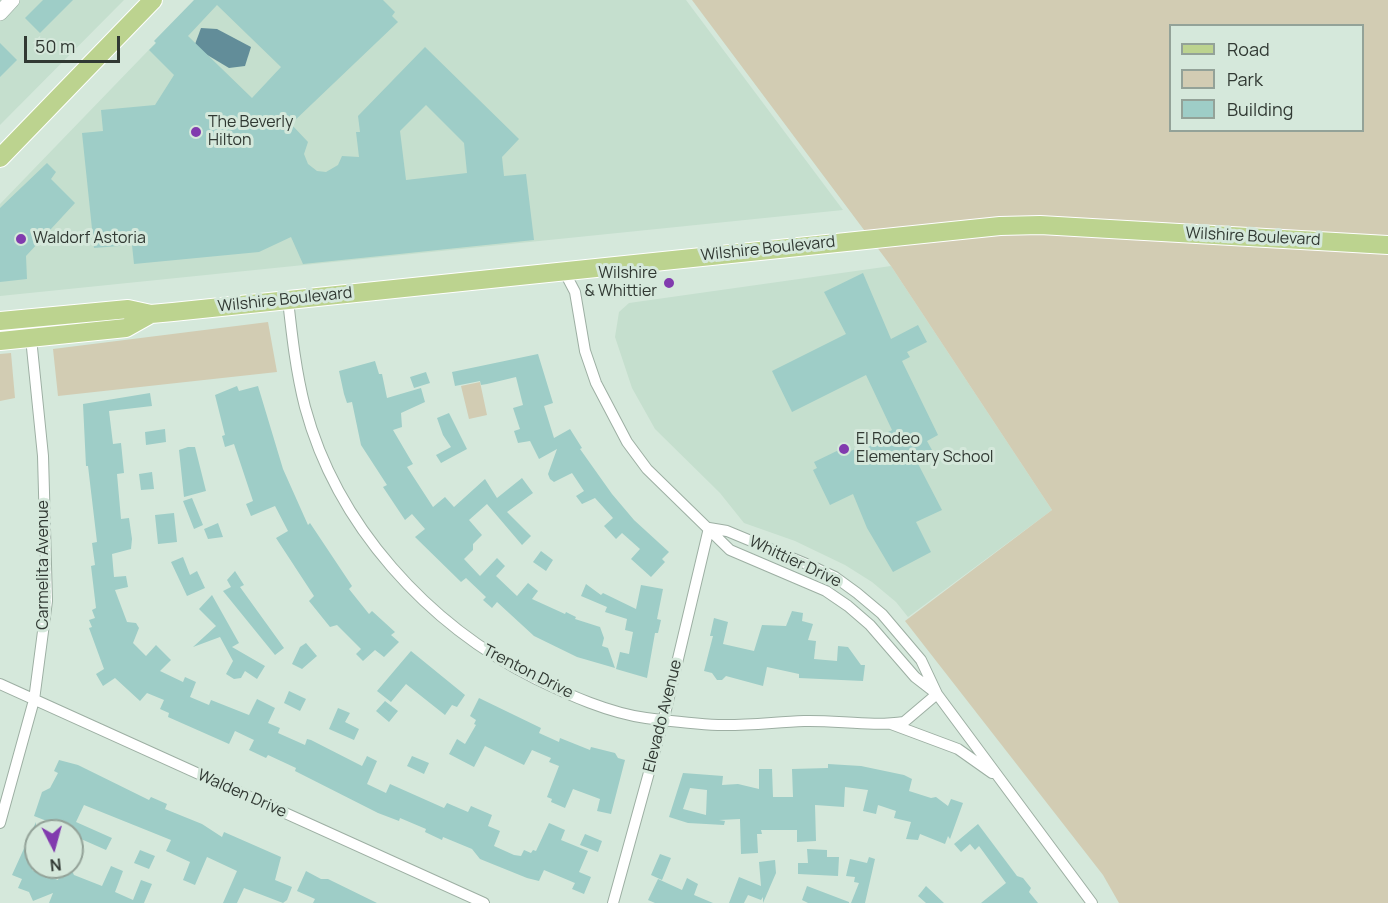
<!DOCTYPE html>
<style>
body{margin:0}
#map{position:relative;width:1388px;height:903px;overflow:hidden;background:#d5e8db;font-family:Manrope,sans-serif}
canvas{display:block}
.legend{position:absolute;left:1169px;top:24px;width:195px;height:108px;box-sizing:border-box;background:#d5e8db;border:2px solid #93a298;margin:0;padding:8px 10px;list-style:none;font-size:18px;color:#313933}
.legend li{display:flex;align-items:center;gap:12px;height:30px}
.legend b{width:30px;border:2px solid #93a298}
.north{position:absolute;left:24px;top:819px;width:60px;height:60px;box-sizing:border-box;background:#d5e8db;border:2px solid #93a298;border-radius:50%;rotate:174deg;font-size:16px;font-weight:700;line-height:24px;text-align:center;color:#313933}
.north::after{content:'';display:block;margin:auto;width:21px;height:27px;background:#813bae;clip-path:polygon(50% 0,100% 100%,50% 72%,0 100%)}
.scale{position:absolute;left:24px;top:36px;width:96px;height:27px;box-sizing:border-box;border:3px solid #313933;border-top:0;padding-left:8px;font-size:18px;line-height:21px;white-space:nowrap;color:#313933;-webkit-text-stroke:4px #d5e8db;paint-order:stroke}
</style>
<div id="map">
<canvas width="1388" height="903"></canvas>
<ul class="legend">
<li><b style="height:8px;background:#bcd38f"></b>Road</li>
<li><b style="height:16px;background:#d2ccb3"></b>Park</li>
<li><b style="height:16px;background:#9ecdc7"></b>Building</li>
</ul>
<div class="north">N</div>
<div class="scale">50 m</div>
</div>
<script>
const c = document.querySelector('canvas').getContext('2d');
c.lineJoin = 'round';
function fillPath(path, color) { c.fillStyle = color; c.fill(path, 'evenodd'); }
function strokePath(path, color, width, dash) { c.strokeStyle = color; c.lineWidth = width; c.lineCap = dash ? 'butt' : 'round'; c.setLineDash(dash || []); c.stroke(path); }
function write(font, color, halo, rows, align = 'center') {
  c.font = font + ' Manrope,sans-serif'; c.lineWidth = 6; c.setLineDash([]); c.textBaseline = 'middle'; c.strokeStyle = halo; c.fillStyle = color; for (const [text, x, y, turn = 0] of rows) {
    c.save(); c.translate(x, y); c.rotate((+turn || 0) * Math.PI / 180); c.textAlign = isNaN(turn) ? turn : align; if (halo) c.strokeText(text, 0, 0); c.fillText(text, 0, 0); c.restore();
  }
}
fillPath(new Path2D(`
 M0,0H124L0,125Z
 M197,0H686L843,210L0,296V204Z
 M891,266L1052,510L908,617L896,602L872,582L845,565L795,541L744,523L720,493L655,429L632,388L615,337L619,312L629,303Z`), '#c5dfce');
fillPath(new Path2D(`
 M692,0H1388V903H1119L1103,875L905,621L1052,510L891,266ZM1170,26H1362V130H1170Z
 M268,322L277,372L58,396L53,349Z
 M11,353L15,398L0,401V354Z
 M480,382L487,415L469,419L461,386Z`), '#d2ccb3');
fillPath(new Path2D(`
 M201,28L217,29L251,47L245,66L229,68L194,47Z`), '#628d99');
fillPath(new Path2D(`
 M43,0H73L40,33L25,18Z
 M194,0H383L395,12L392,16L398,22L291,124L308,142L304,154L308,164L317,171L326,172L338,165L342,156L359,157L356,132H360L358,116L425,47L519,139L502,157L504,176L526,174L534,240L303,264L291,237L259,252L134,264L132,245L94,248L82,133L103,131L101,110L155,105L174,75L149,50L156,43L154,41ZM217,5L281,67L252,98L188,36ZM426,105L464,143L467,173L406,180L400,131Z
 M0,43L17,60L0,77Z
 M47,163L56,172L51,179L75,203L26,256L27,279L0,282V208Z
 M863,273L891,339L918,325L927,342L907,352L910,357L902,361L938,435L927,441L932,450L915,458L942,510L916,522L931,552L893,572L867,528L853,494L830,505L813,470L817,468L814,462L843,448L845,454L892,430L866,375L792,412L772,371L846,334L824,292Z
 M538,354L553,403L544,406L554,438L570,429L582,448L580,449L612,494L634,520L669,552L662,559L665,562L651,577L631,559L640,549L622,533L616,539L604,526L613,518L595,498L582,504L576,496L584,491L572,473L554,482L550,479L548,474L557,449L539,459L530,441L518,443L514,431L520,429L513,408L523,405L516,377L487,384L481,385L480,381L455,386L452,372Z
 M375,361L379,374H382L387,398L421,388L425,402L401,413L402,427L393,430L413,464L407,467L433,507L445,497L454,507L485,479L497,498L522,478L533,493L507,512L531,536L522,545L487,504L469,520L482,535L473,544V550L464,559L480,576L497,558L505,566L496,576L517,596L528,583L538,591L532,599L565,614L566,612L576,617L575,619L600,627L604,638L602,646L608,648L615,668L577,657L534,636L497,602L492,608L483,600L486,597L466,578L461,582L415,537L425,529L412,514L405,520L383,487L387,485L361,445L352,402L347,403L344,394L339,371Z
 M426,372L430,383L414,388L410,377Z
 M237,386L239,391L258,386L283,469L308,525L310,523L352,586L349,589L369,614L372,611L395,632L391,635L399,642L384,657L375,650L363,661L356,654L361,649L337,625L330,627L309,601L314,596L276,538L288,531L275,506L251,516L246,504L253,501L234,444L225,447L222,436L225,435L215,395Z
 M150,393L152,406L109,411L113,444L121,443L124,473L117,474L121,519L129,518L132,539L131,549L112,554L114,577L126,576L128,587L115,590L127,622L136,623L139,628L133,643L146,656L156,645L171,660L160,671L183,682L185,677L196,682L190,697L209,705L211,700L249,715L257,699L275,708L268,723L280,728L278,733L305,745L307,739L311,740L362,766L367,756L377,761L367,784L386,793L390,784L444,808L447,803L468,812L471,806L492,815L488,826L500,831L494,846L514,855L521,856L524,850L531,853L533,850L536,851L549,823L565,830L561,840L588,851L579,872L591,877L584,894L572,889L575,883L544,870L539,881L527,878L480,859L472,849L443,837L442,840L425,832L426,829L400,818L399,821L378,813L295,771L296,768L268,755L266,758L249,750L254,740L235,731L229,744L168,717L169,713L160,709L164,700L147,693L140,701L115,678L103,686L96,674L104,669L89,628L92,627L89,620L95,618L92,610L96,608L91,566L95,565L92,543L97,542L88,466H86L83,404Z
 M449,413L467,449L441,463L436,455L451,447L443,435L437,418Z
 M165,429L166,442L146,445L145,432Z
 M188,447H195L206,491L184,497L179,450Z
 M152,472L154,489L141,490L139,474Z
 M192,498L203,525L194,529L183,501Z
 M174,513L177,542L158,544L155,515Z
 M218,523L223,537L208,539L204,529Z
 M541,551L553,560L546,571L533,562Z
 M183,557L190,575L197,571L205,588L187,596L171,562Z
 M235,571L244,585L240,587L284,648L275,655L223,591L231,587L227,580Z
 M586,584L601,595L603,593L636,609L641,585L663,589L657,619L661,620L658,633H655L647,678L616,669L620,652L629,654L633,632L625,630L627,619L605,612L607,607L581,596Z
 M212,595L239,643L232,647L265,666L257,679L245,671L241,678L234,679L226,674L233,661L220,637L193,647L216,626L199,609Z
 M792,611L803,613L802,621L813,624L808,640L816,641L814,659L837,661L838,646L848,647L861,665H865L863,681L799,678V674L767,667L763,686L726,676L722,680H717L712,673L704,671L713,636H710L714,618L728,622L723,644L754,651L762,625L786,626Z
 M306,643L317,656L302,669L292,664L300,647Z
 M411,651L465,695L457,707L452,705L445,715L406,684L391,702L377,691Z
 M289,691L306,699L300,711L284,703Z
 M479,698L541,728L539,733L559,742L560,738L590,750L591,747L615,753L618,758L625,760L611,814L597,811L600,799L573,789L565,808L551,802L552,799L547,797L559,766L549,762L551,758L532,750L524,765L485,746L474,767L449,754L457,739L465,744L476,725L474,724L476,720L470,716Z
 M385,701L398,711L389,722L376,711Z
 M338,708L350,713L345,722L359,729L354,740L329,729Z
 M412,756L429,763L424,774L407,766Z
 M59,760L78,765L149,800L151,797L167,804L165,809L202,824L222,837L224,832L281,857L275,880L292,887L287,900L283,903L244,888L237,903H223L237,871L207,857L195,885L183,880L190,862L166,851L171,840L84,805L76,822L112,838L106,850L72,835V831L34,816L42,792L50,788L58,773L54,771Z
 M828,764L861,766L904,775L912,779L909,791L931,798L936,797L948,806L951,799L963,803L950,839L948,836L945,844L920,834L918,840L906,839L911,822L894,818L896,811L878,805L876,814L863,811L868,790L845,787L844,807L815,805L816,841L797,842V830H761L762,834H757L758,853L741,854L740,819L719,820L725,821L724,825L688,823L669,817L683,773L723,776L722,785L738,784L759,789V769H772L773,797H793L792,769L828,768ZM690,788L707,790L706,815L683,809Z
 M36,822V860L32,870L58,880L61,870L70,867L74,875L102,886L111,866L123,871L115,892L133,900L141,880L152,884L144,903H49L53,893L33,901L29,892L18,888L22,879L12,875Z
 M978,824L1017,876L1023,878L1031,888L1029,892L1038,903H981L1006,883L979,846L975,850L970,844L961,852L954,844Z
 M585,834L602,841L598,852L580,845Z
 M807,849L827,850V857H839L838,876L798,874V863H808Z
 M140,850L155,856L149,869L134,863Z
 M660,854L671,858L662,880L651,875Z
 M869,857L875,859L865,903H851L859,883L854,882L855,877L846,876L850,859L867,863Z
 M775,860L776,873L763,903V897L761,900L748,895L744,903H729L739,877L761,886L759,862Z
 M306,871L321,879H328L377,903H313L315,899L297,891Z
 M687,878L698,884L694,895L713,903H655L648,900L658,879L682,890Z
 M807,886L849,902V903H808L802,900Z
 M926,886L944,903H926L918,896Z`), '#9ecdc7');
const street = new Path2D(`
 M564,271L575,292L585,351L596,383L627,442L647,469L730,550L826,591L848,606L870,625L915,677L937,694
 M288,300C292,336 296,372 305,407C337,526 428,625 536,679C569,695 609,713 646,718C670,721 694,724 718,725C747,726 775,722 804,721C837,720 871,727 904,722L937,694
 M709,528L727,531L809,565L835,577L857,593L882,614L921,660L937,694L1092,903
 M0,684L484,903
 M891,724L958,749L992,773
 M0,823L34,700L47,601L43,456L31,338
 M613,903L664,718L709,528`);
const secondary = new Path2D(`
 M0,13L12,0`);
const primary = new Path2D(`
 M0,158L153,0
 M0,321L128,309L151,314L173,312L1000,226L1040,225L1388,245
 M0,341L126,328L151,314`);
strokePath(street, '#9dafa3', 12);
strokePath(secondary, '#9dafa3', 16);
strokePath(primary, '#fff', 20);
strokePath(street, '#fff', 10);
strokePath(secondary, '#fff', 15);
strokePath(primary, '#bcd38f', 18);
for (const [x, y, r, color] of [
 [196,132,6,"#813bae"],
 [21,239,6,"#813bae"],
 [669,283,6,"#813bae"],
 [844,449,6,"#813bae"]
]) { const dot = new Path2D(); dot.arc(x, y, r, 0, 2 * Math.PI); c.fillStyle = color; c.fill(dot); strokePath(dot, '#d5e8db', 2); }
write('16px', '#313933', '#d5e8db', [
 ["The Beverly",208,123],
 ["Hilton",208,141],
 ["Waldorf Astoria",33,239],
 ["Wilshire",657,274,"right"],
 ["& Whittier",657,292,"right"],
 ["El Rodeo",856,440],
 ["Elementary School",856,458]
], 'left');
write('16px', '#313933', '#d5e8db', [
 ["Wilshire Boulevard",1253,237,3],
 ["Wilshire Boulevard",768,249,-6],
 ["Wilshire Boulevard",285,300,-6],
 ["Whittier Drive",795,562,25],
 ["Carmelita Avenue",44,565,-90],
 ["Trenton Drive",528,672,27],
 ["Elevado Avenue",663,716,-76],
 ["Walden Drive",242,794,24]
]);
</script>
